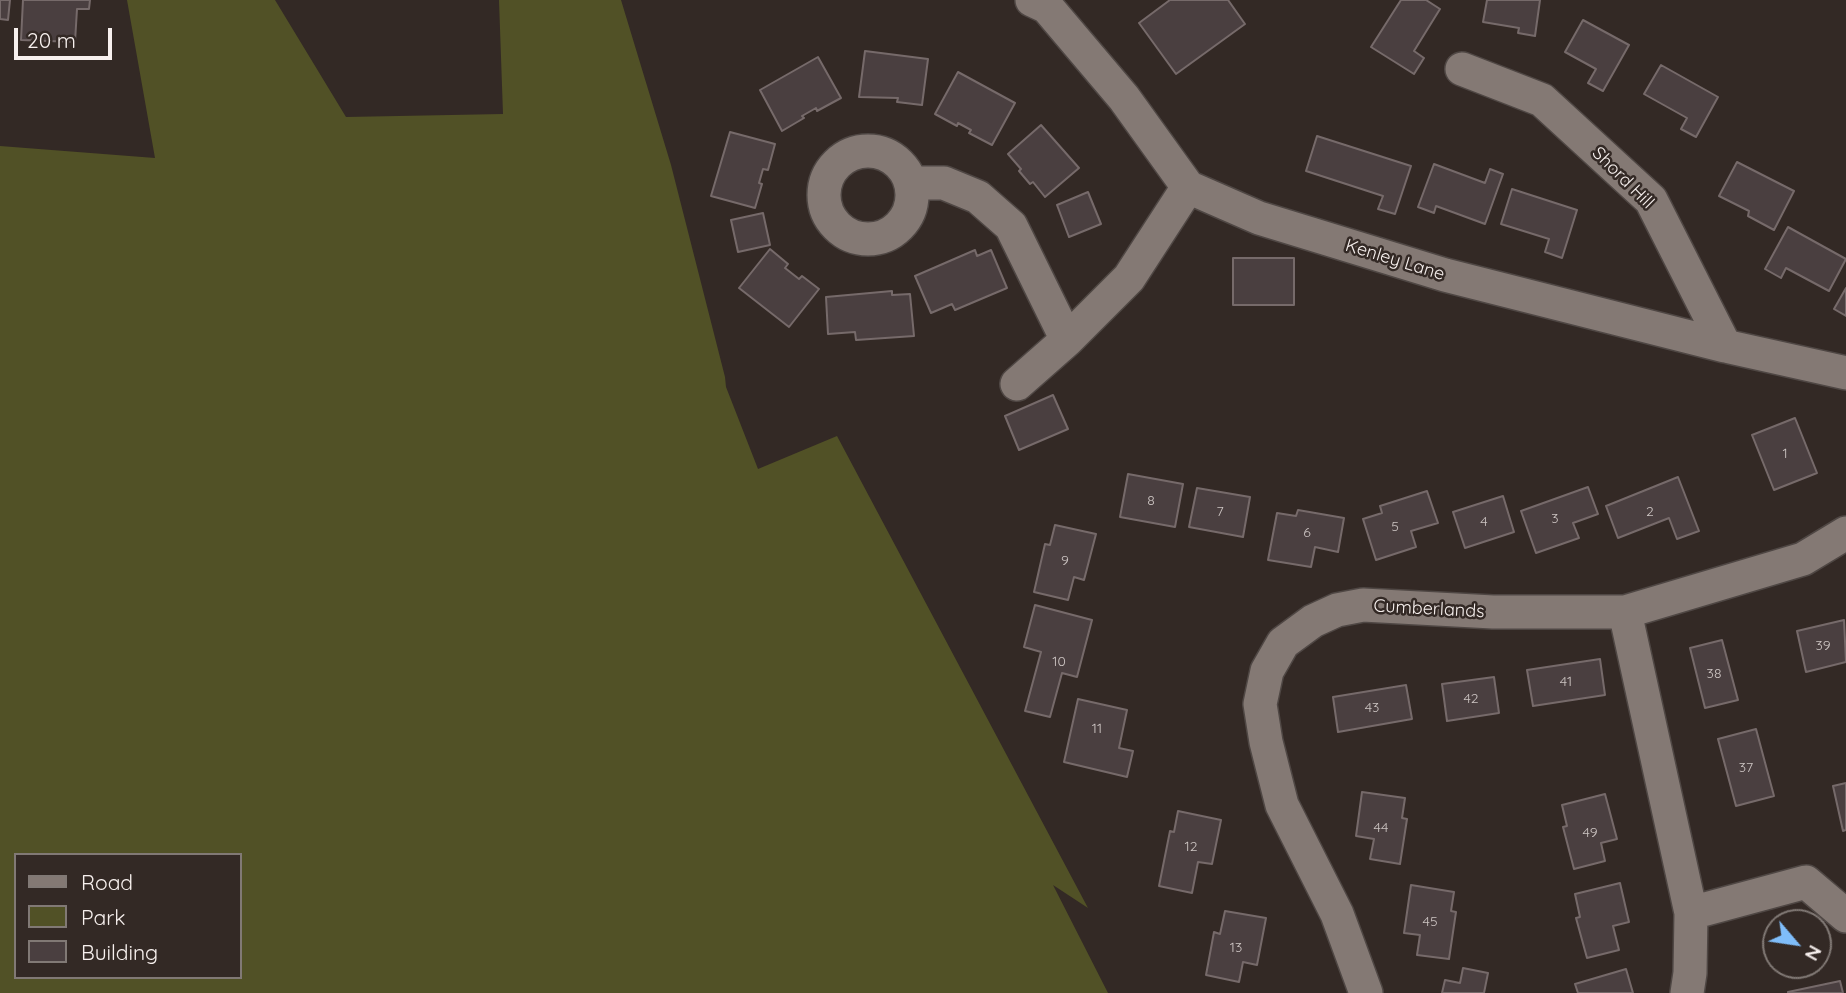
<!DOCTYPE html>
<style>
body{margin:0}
#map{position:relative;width:1846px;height:993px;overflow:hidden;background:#332925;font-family:Quicksand,sans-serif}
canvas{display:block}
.legend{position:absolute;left:14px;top:853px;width:228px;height:126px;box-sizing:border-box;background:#332925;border:2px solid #817975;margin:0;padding:9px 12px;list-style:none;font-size:21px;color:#f7f0ee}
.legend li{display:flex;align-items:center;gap:14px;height:35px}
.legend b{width:35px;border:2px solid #817975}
.north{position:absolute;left:1762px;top:909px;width:70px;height:70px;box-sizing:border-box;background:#332925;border:2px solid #817975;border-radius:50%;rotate:119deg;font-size:19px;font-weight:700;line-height:28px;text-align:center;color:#f7f0ee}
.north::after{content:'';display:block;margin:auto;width:24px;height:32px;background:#7fbdfa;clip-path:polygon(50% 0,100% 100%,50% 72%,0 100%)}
.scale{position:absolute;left:14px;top:28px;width:98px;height:32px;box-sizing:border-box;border:4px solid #f7f0ee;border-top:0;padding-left:9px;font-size:21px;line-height:24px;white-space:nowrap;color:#f7f0ee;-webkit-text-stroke:5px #332925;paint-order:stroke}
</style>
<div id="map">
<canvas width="1846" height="993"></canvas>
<ul class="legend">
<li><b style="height:9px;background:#847974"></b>Road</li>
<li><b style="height:19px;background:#515126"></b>Park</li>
<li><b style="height:19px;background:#4a3f40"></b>Building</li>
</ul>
<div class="north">N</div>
<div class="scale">20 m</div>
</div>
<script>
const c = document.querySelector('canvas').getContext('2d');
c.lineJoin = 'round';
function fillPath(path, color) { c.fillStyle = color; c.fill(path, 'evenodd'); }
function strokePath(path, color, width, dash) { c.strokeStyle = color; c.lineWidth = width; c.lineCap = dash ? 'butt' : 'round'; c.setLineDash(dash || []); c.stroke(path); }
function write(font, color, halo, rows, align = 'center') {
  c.font = font + ' Quicksand,sans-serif'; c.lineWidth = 5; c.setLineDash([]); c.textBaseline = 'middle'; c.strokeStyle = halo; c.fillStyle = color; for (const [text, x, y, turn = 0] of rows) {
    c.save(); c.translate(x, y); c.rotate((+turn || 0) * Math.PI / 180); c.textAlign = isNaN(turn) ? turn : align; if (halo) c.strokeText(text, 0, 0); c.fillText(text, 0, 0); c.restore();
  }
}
fillPath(new Path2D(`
 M127,0H275L346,117L503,114L499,0H621L671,165L725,377L726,387L758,469L837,436L1088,908L1053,885L1108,993H0V146L155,158ZM16,855H240V977H16Z`), '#515126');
const building = new Path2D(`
 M0,0H10L8,20L0,19Z
 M23,0H90L89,9H77L75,42L21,40Z
 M1170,0H1228L1245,24L1176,74L1139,23Z
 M1401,0H1426L1440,9L1414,51L1424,58L1414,74L1371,47Z
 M1487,0H1540L1535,36L1518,33L1519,28L1483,22Z
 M1583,20L1629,45L1603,91L1588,83L1596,69L1565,52Z
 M865,51L928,59L922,105L897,102L898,98L859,97Z
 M818,57L841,98L817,111L816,108L802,116L804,118L782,131L760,90Z
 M1661,65L1718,97L1696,137L1681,129L1687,118L1644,94Z
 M958,72L1015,103L992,145L969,133L971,130L958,123L957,126L935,114Z
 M1041,125L1079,168L1045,197L1033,182L1030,184L1019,171L1021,169L1008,154Z
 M730,132L775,144L768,170L763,169L759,183L762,184L755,208L711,196Z
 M1317,136L1411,166L1395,214L1378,209L1383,196L1306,171Z
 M1737,162L1794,191L1774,230L1748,216L1749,211L1719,196Z
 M1434,164L1485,183L1490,169L1503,174L1485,224L1436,206L1434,213L1418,207Z
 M1512,189L1577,210L1562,258L1545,252L1549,239L1501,224Z
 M1088,192L1101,224L1069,237L1057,205Z
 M763,213L770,245L738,252L731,220Z
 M1788,227L1846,259L1829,291L1786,268L1781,278L1765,269Z
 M770,249L788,264L785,268L799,279L802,276L819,289L789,327L739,288Z
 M975,250L977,256L991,250L1007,288L955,310L952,304L931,313L915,276Z
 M1233,258H1294V305H1233Z
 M1846,288V316L1834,309Z
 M892,291V295L910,294L914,336L856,340L855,332L828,334L826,297Z
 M1053,395L1068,429L1019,450L1005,416Z
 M1795,418L1817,473L1774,490L1752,435Z
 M1128,474L1183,484L1175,527L1120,517Z
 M1678,477L1699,531L1677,539L1669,518L1618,538L1606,506Z
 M1588,487L1598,514L1573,523L1579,538L1536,553L1521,511Z
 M1197,488L1250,497L1243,537L1189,527Z
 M1427,491L1438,523L1411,531L1416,547L1376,560L1363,519L1382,513L1380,506Z
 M1503,496L1514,532L1465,548L1453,512Z
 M1298,510L1344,518L1338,552L1315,547L1311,567L1268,560L1277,513L1296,516Z
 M1055,525L1096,534L1084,580L1074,577L1068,600L1034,592L1045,544L1050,545Z
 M1035,605L1092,620L1077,677L1062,673L1050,717L1025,711L1041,652L1024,647Z
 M1844,620L1846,662L1806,672L1797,631Z
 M1722,640L1738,700L1705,708L1690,648Z
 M1600,659L1605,695L1533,706L1527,670Z
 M1494,677L1499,713L1447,721L1442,684Z
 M1406,685L1412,719L1338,732L1333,697Z
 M1078,699L1127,710L1119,748L1133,751L1127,777L1064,762Z
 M1756,729L1774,796L1736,806L1718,739Z
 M1846,783V830L1843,831L1833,786Z
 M1362,792L1405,798L1402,818L1407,819L1400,864L1370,859L1374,839L1356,836Z
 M1605,794L1617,839L1601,843L1605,861L1574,869L1563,827L1567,826L1562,805Z
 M1178,811L1221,820L1212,864L1198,862L1192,893L1159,886L1170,831L1174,832Z
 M1620,883L1629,922L1613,926L1619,950L1587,958L1576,918L1580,917L1575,894Z
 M1411,885L1454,892L1451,911L1456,912L1449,959L1417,955L1420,935L1404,933Z
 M1225,911L1266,918L1257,965L1243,962L1239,982L1206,975L1214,932L1220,934Z
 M1463,968L1488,973L1484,993H1442L1445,980L1460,983Z
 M1626,969L1633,993H1578L1575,984Z
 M1840,981L1843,993H1788V992Z`);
fillPath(building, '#4a3f40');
strokePath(building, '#766a6a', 2);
const minor = new Path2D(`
 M1032,0L1047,7L1124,98L1188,187L1259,218L1445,275L1725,346L1846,373
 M1462,69L1542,100L1651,200L1725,346
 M824 195a44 44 0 1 1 88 0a44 44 0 1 1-88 0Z
 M912,183H944L978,197L1011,226L1067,340L1129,278L1188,187
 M1017,384L1067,340
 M1625,612L1691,913L1690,973L1687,993
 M1691,913L1806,882L1846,916
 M1366,993L1337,914L1282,805L1266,742L1260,704L1267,671L1283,643L1313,621L1337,610L1363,605L1493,612H1625L1803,559L1846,533`);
strokePath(minor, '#4f4744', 36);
strokePath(minor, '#847974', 33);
write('14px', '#ccc4c2', null, [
 ["1",1785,454],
 ["8",1151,501],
 ["7",1220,512],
 ["2",1650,512],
 ["3",1555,519],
 ["4",1484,522],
 ["5",1395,527],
 ["6",1307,533],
 ["9",1065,561],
 ["39",1823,646],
 ["10",1059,662],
 ["38",1714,674],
 ["41",1566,682],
 ["42",1471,699],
 ["43",1372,708],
 ["11",1097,729],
 ["37",1746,768],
 ["44",1381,828],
 ["49",1590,833],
 ["12",1191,847],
 ["45",1430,922],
 ["13",1236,948]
]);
write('18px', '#f7f0ee', '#332925', [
 ["Shord Hill",1623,178,45],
 ["Kenley Lane",1395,260,17],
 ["Cumberlands",1429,609,3]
]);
</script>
